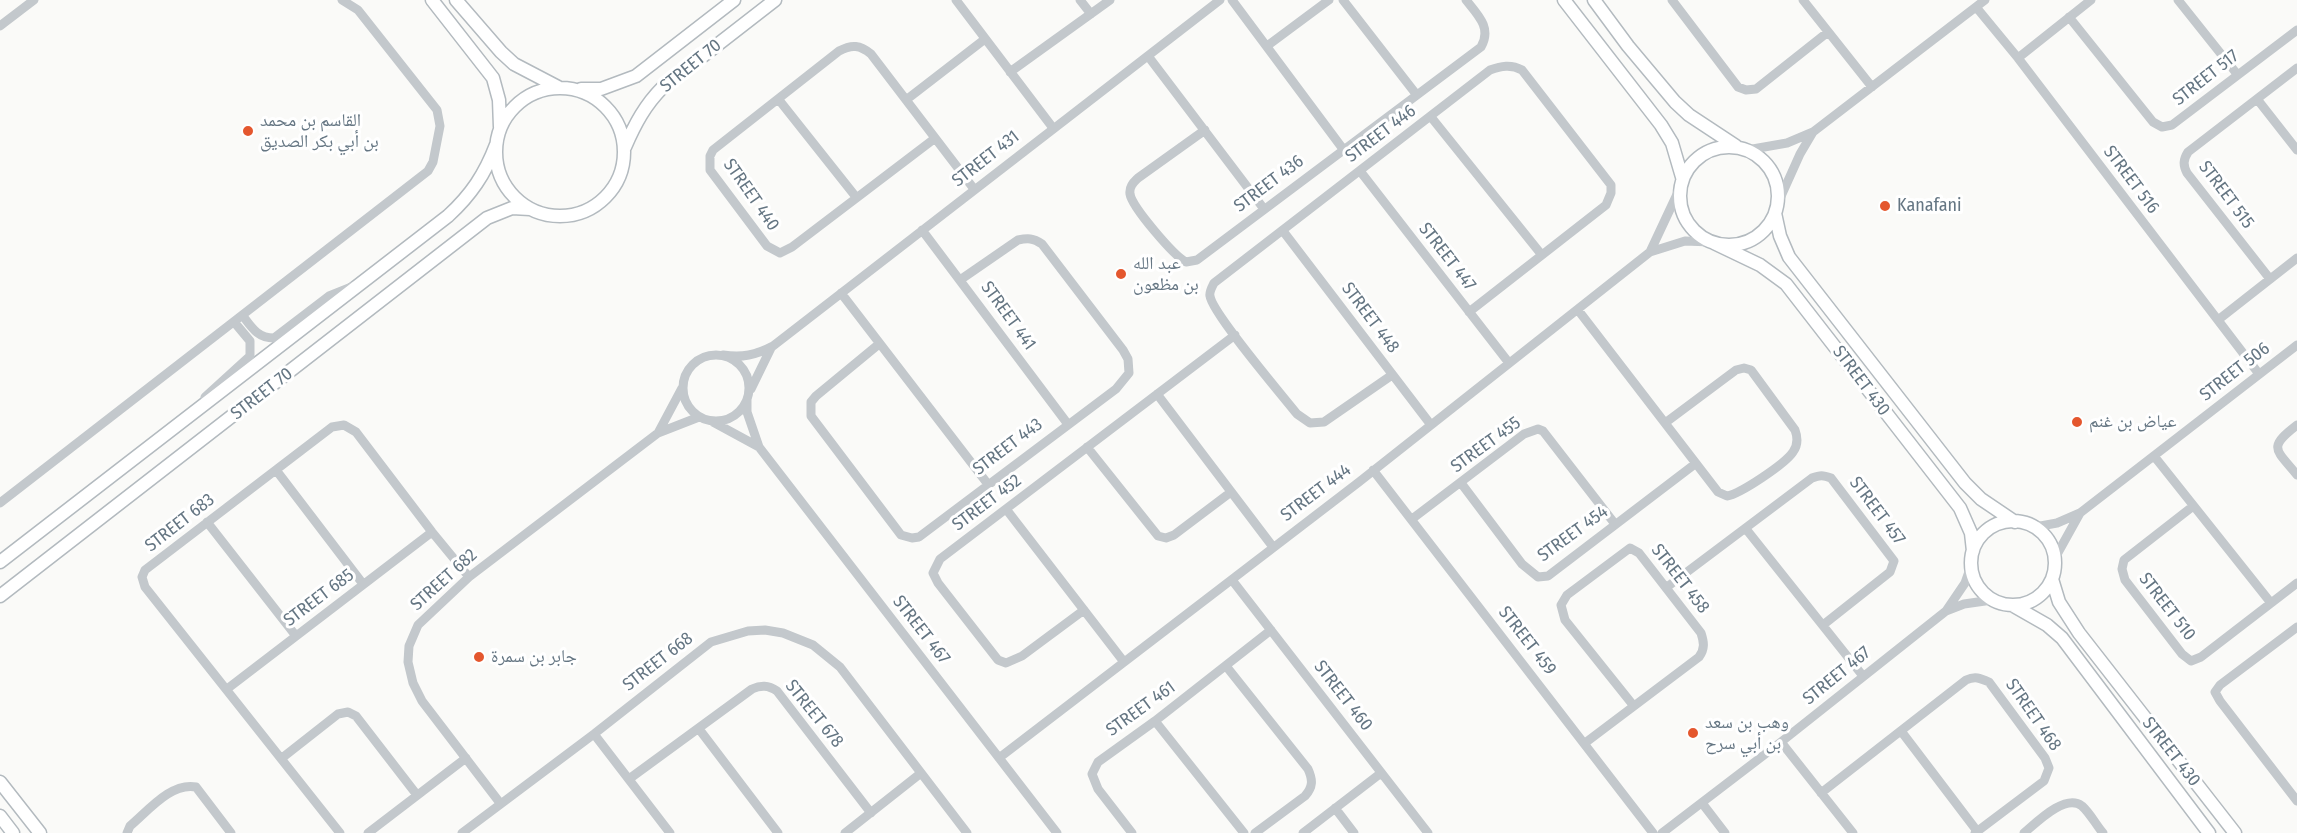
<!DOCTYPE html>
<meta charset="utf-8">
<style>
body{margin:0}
canvas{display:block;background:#fafaf8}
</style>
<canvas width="2297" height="833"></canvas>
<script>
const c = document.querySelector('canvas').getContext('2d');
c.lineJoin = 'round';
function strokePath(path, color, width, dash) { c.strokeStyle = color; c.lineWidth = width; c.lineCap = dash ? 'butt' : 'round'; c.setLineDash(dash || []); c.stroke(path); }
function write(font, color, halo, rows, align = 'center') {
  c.font = font + ' "Fira Sans Condensed","Noto Naskh Arabic",sans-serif'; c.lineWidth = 6; c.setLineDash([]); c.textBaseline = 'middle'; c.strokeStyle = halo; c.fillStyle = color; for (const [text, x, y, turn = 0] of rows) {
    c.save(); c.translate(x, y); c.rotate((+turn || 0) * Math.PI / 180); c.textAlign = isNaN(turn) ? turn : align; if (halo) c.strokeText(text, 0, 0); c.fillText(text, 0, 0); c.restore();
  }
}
const secondary = new Path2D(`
 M432,0L493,78L499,100L500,127
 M456,0L501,52L514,64L558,87
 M1564,0L1661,125L1672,143L1682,177
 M1594,0L1628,46L1675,102L1689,115L1736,146
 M496 152a64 64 0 1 1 128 0a64 64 0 1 1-128 0Z
 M581,89H601L636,76L734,0
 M1680 196a49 49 0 1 1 98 0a49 49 0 1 1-98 0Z
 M625,147C635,124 645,105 663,87L775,0
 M1775,213L1780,236L1789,257L1965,483L1981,499L2015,522
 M1714,243L1760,265L1786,284L1960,508L1971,533L1973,551
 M1971 563a42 42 0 1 1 84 0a42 42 0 1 1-84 0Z
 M0,562L448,216C471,195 485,174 496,145
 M2052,579L2059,602L2079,633L2235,833
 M0,596L487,218L512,208L530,209
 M2012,605L2047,625L2062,638L2209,833
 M0,782L40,833
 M0,816L13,833`);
strokePath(secondary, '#b3babf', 15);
strokePath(new Path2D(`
 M956,0L1053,128
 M1080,0L1091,14
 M1232,0L1343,149
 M1343,0L1416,94
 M1672,0L1738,87L1746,90L1756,89L1828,32
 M1803,0L1872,87
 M2178,0L2237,74
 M1976,7L2018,58L2259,374
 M2069,17L2153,122L2162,127L2172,125L2297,30
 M0,26L34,0
 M1267,46L1329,0
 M1148,56L1264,209
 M2018,58L2091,0
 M1010,72L1110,0
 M2257,99L2297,150
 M779,100L856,197
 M906,100L985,39
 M1431,117L1541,254
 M1205,130L1138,178C1134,182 1129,186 1130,194C1132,207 1174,256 1186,262L1197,260L1481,47C1492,28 1478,15 1466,0
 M934,139L792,247L780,253L767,246L710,170V156L713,150L839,51C852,44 860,45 871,54L974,189
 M1747,150L1787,143L1813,132L1985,0
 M1360,171L1509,363
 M1778,203L1800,154L1813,132
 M922,230L1067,423
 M1283,231L1431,425
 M1650,252L1680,188
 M2270,279L2187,173C2183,165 2183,160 2188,152L2297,68
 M841,293L987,483
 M1578,310L1718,492L1727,496C1740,494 1785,464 1793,452C1798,445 1798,438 1795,430L1751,370L1744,368L1736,370L1665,423
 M243,316C252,328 258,338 274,338L329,296L354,286
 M2218,320L2297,258
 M879,344L816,396L811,402V416L901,535L912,538L919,537L1116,389L1129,373L1128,359L1123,350L1042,244C1033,238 1028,238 1018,240L960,280
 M683 388a33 33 0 1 1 66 0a33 33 0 1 1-66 0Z
 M723,355C742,358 756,355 773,346L1220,0
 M1392,375L1324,422L1310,423L1297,414C1282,395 1212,313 1210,296C1209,292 1212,287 1214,283L1490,70C1501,66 1511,64 1522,70L1611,185V193L1606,205L1469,312
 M751,389L771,348
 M1157,394L1273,547
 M205,397L250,356V341L235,323
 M747,400V412L759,447L1057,833
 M713,422L759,447
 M2297,425C2267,448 2276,449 2297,475
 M658,433L682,388
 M1087,447L1158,536L1166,538L1174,535L1231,492
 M2154,456L2271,603
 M276,470L363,584
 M1373,470L1653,833
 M1461,483L1522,564L1538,577L1548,576L1695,464
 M0,503L428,171L433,162L440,126L437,110L358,10L342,0
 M2192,507L2124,560L2122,569L2125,580L2182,654L2191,661L2201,657L2297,583
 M1006,509L1124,662
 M1412,519L1524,434L1538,429L1543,431L1615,524
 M207,522L296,636
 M2035,527L2057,523L2080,513L2297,345
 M1746,529L1863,676
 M2055,558L2080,513
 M1232,580L1428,833
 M1667,587L1812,478C1820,475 1823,475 1831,478L1894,561L1890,572L1823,625
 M1084,610L1022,656L1006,663L998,660L938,583L933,573L940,559L1235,335
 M1946,611L1964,604L1992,600
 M2297,627L2220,685L2215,692L2220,701L2297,801
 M1226,666L1308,769C1313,780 1313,787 1305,796L1255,833
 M227,689L432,532
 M1155,721L1244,833
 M699,729L778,833
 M1901,731L1977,831
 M594,734L670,833
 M1781,742L1853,833
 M1585,743L1699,657C1705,649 1704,642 1701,633L1639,553L1630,548L1567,595L1561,605L1565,620L1633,705
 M282,758L338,714L348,712L356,716L417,795
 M999,758L1359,482L1650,252L1685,241L1711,242
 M629,779L752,689C761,685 768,685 777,691L871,813
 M1821,793L1966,680C1975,676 1980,678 1989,682L2045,758L2049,768L2044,781L1975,833
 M500,803L422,701L413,683L408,662L409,646L418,625L469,577L658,433L699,417
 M1702,803L1725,833
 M1335,808L1354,833
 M127,833L130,826C148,811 171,782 196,787L231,833
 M340,833L145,587L142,577L145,570L332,427L344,425L356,432L432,532L469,577
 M368,833L466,758
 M462,833L594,734L711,642L748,631L765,630L783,633L813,645L840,667L967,833
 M845,833L921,773
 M1132,833L1098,789L1092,774L1098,762L1155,721L1271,630
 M1303,833L1381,773
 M1662,833L1781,742L1946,611L1965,583L1971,566
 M2024,833C2036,823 2065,793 2082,806C2090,813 2096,825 2103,833`), '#c3c8cc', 9);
strokePath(secondary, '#fff', 12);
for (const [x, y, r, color] of [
 [248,131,6,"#e4572e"],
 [1885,206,6,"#e4572e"],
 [1121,274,6,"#e4572e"],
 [2077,422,6,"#e4572e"],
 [479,657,6,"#e4572e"],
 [1693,733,6,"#e4572e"]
]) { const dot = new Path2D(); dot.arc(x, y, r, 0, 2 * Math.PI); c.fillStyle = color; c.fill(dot); strokePath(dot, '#fff', 2); }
write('18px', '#657683', '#fff', [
 ["STREET 70",691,66,-39],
 ["STREET 517",2206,78,-38],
 ["STREET 446",1381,134,-37],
 ["STREET 431",986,159,-38],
 ["STREET 516",2131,180,53],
 ["STREET 436",1269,184,-37],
 ["STREET 440",751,195,55],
 ["STREET 515",2226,195,53],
 ["STREET 447",1447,257,52],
 ["STREET 441",1008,316,54],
 ["STREET 448",1370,318,53],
 ["STREET 506",2235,372,-38],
 ["STREET 430",1861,381,53],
 ["STREET 70",262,394,-38],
 ["STREET 455",1486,445,-36],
 ["STREET 443",1008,447,-37],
 ["STREET 444",1316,493,-37],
 ["STREET 452",987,503,-37],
 ["STREET 457",1877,511,53],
 ["STREET 683",180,523,-38],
 ["STREET 454",1573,534,-36],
 ["STREET 458",1680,579,52],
 ["STREET 682",444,580,-42],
 ["STREET 685",319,598,-37],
 ["STREET 510",2167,607,52],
 ["STREET 467",921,630,52],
 ["STREET 459",1527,641,52],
 ["STREET 668",658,662,-38],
 ["STREET 467",1837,676,-39],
 ["STREET 460",1343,696,52],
 ["STREET 461",1141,709,-36],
 ["STREET 678",814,714,51],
 ["STREET 468",2033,715,55],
 ["STREET 430",2171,752,52]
]);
write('18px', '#657683', '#fff', [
 ["القاسم بن محمد",260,121],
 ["بن أبي بكر الصديق",260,142],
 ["Kanafani",1897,206],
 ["عبد الله",1133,264],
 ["بن مظعون",1133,285],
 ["عياض بن غنم",2089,422],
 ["جابر بن سمرة",491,657],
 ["وهب بن سعد",1705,723],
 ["بن أبي سرح",1705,744]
], 'left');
</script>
